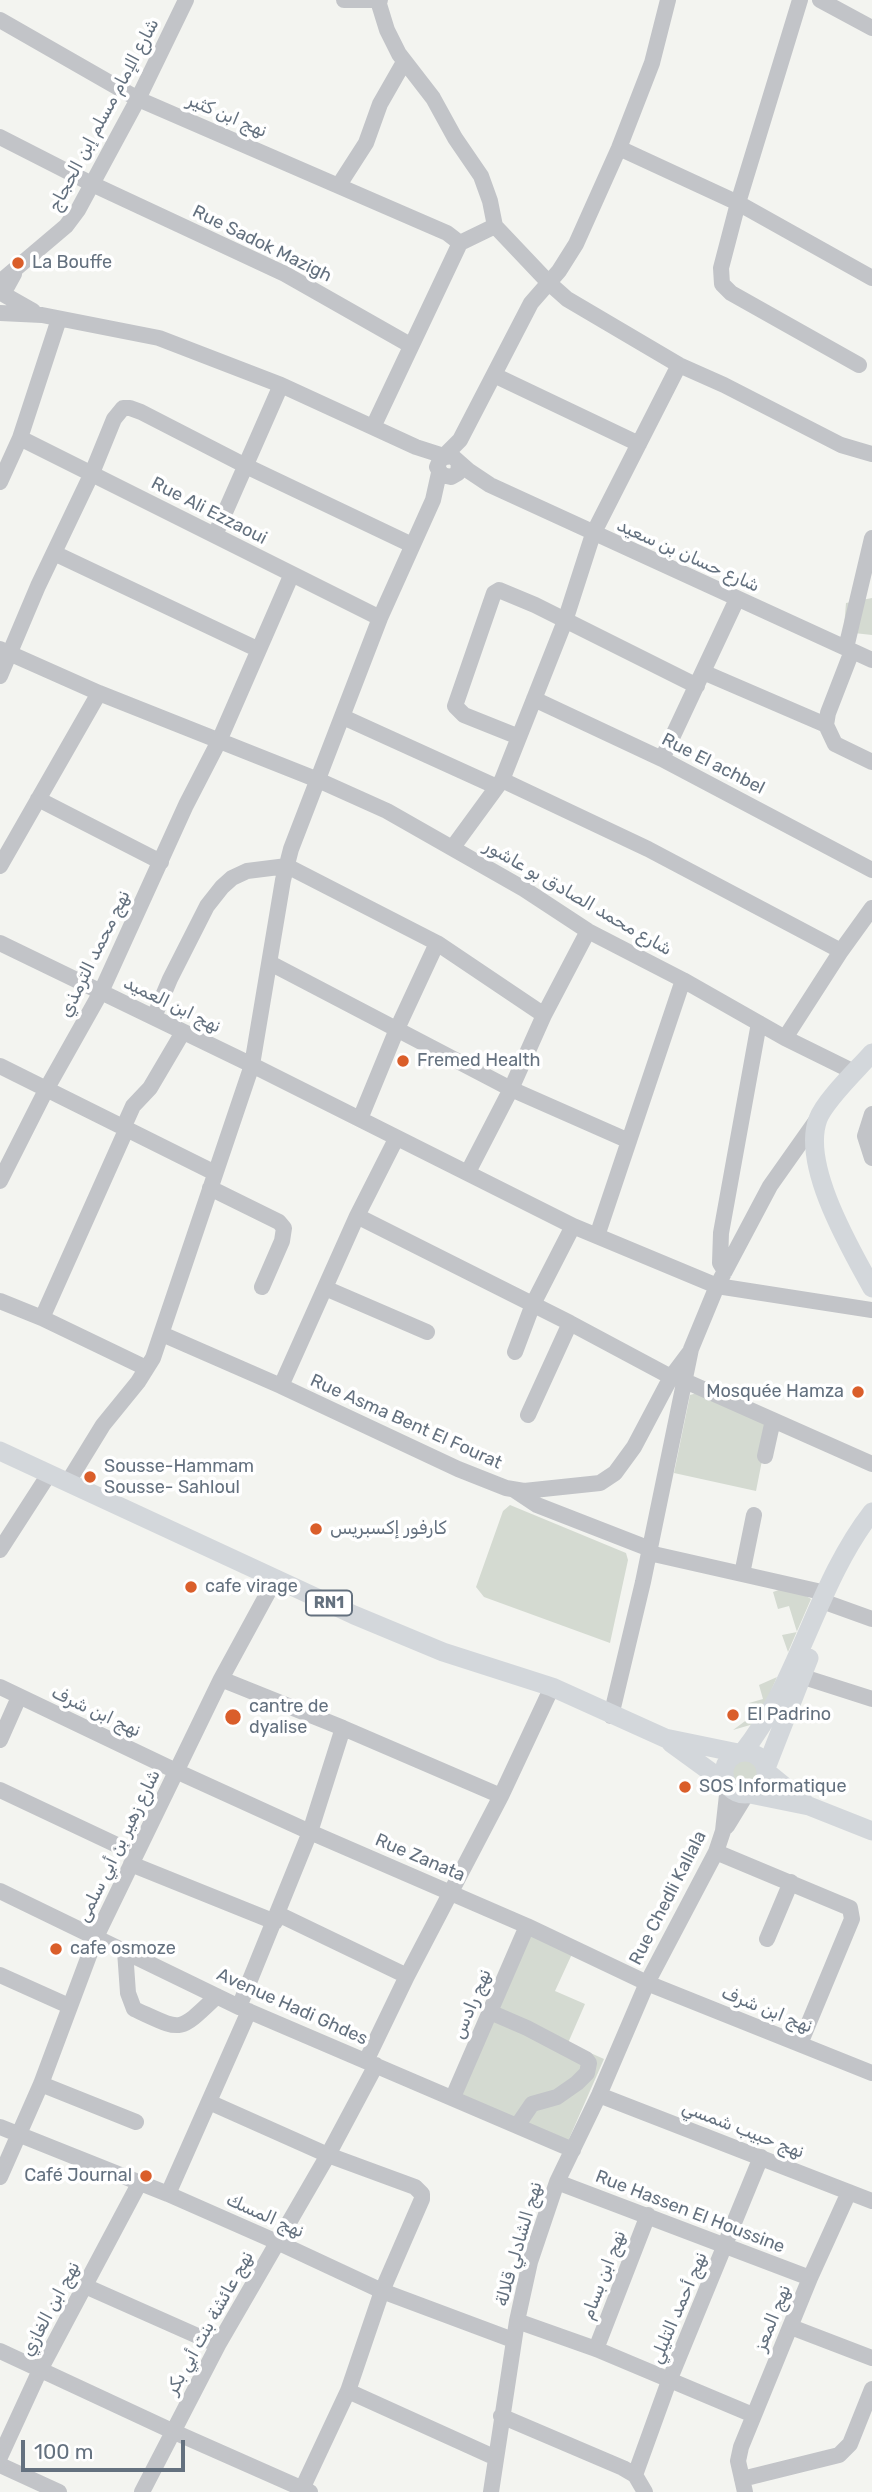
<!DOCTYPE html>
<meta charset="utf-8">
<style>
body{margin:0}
#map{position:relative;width:872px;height:2492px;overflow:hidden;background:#f3f4f0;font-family:Rubik,sans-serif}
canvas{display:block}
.scale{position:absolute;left:21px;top:2440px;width:164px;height:32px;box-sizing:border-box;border:4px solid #64717f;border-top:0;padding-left:9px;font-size:21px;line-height:24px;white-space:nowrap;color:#64717f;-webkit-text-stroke:5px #fff;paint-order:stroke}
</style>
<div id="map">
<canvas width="872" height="2492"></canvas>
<div class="scale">100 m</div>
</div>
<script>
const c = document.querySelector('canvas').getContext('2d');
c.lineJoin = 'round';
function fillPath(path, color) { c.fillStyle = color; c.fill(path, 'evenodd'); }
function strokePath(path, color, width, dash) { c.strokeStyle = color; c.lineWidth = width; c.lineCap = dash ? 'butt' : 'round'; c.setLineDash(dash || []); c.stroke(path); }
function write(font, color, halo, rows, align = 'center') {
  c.font = font + ' Rubik,Cairo,sans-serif'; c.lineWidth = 7; c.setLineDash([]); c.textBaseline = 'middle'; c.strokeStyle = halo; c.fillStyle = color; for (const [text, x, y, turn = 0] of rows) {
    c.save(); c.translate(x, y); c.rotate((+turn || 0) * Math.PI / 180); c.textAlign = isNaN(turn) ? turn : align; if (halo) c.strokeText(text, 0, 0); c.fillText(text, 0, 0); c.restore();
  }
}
fillPath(new Path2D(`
 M872,598V635L854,633L844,627L846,603Z
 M697,1393L769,1425L756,1491L674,1473L690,1395Z
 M510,1505L626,1553L628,1560L610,1643L484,1597L476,1587L503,1511Z
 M790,1586L811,1599L788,1652L782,1635L797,1632L789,1606L778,1609L773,1592Z
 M777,1677L757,1723L733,1730L752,1716L749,1703L763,1699L759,1685Z
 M731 1773a14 14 0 1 1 28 0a14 14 0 1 1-28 0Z
 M527,1934L572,1954L555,1991L585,2004L568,2043L604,2059L568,2141L457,2093Z`), '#d4dad1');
strokePath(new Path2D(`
 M344,0H380
 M800,0L738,203L721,268L722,284L731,293L859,365
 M820,0L872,28
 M378,1L387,30L399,54L433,98L455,138L481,176L490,201L495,226L549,283L567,299L679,365L724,385L841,445L872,454
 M0,20L138,99L447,233L460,243L373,427
 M0,137L92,184L285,274L410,345
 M619,148L738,203L872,278
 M339,185L366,143L380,104L404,62
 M460,243L495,226
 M14,274L3,294L33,311
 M0,282L66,226L78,210L138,99L186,0
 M0,313L42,315L159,338L281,385L416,447L444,456
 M494,375L639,444
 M20,438L380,618
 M445,455L460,440L531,303L559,271L576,244L619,148L652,63L668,0
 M459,463L458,473L451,477L442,475L437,467L441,458L452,456L469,471L490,485L872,660
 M0,482L20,438L59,319
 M215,535L281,385
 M54,553L257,649
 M846,648L872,538
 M0,649L99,693L318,780L387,811L524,889L588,931L683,980L785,1038L854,1072
 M852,651L828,713L826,725L835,744L872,762
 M703,672L826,725
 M0,676L38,586L92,473L114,419L123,408H130L141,412L246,466L412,545
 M534,699L662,759L872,870
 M343,717L497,787
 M519,737L464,715L455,706L494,593L499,590L535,605L697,686
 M662,759L737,599
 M502,780L648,849L841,951
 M38,799L161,862
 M453,847L502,780L565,621L593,534L679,365
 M0,866L99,693
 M0,943L252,1065L573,1226L717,1286L872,1310
 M270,963L511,1089L629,1141
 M154,1017L170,979L207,906L222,887L232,878L247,871L287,866L437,943L544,1015L588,931
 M785,1038L841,951L872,908
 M0,1066L215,1173
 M872,1114L865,1136L872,1158
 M360,1119L397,1029L437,943
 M124,1126L133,1106L150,1088L183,1032
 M468,1172L511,1089L544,1015
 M0,1181L47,1088L101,992L186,805L219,741L291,576
 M210,1188L279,1222L284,1228L282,1241L262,1287
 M357,1216L570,1323L671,1377
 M597,1236L683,980
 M725,1271L720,1263L721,1233L759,1023
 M325,1288L427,1332
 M0,1301L42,1318L146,1368
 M42,1318L127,1128
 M162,1334L281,1386L458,1469L506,1488L524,1491L600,1483L615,1473L634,1447L671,1377L689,1353
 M515,1352L533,1304L573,1226
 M685,1381L872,1464
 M281,1386L357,1216L396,1139
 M528,1415L570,1323
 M765,1456L773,1420
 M68,1482L103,1425L138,1382L153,1358L252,1065L283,880L291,849L380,618L433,500L439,473
 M513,1489L537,1505L650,1549
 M0,1550L49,1474
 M649,1553L826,1593
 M742,1574L754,1515
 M822,1601L872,1619
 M791,1673L872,1699
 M221,1679L343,1728L501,1796
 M0,1687L176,1771L310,1832L527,1926L647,1983L872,2073
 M611,1716L643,1582L691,1349L717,1286L770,1186L818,1118
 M0,1740L19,1697
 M0,1790L136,1854
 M727,1826L746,1795
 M716,1852L850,1908L852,1919L800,2044
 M131,1864L275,1922
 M0,1891L239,2007L573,2150
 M278,1914L407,1976
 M767,1939L791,1882
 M125,1951L128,1993L134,2009C183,2031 177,2034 217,1996
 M0,1975L69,2006
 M239,2007L310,1832L343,1728
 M490,2012L527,2028L586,2059L589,2063L587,2073L577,2083L557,2097L532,2104L517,2126
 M366,2061L407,1976L501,1796L552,1687
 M41,2084L136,2122
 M599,2095L872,2201
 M453,2097L527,1926
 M209,2102L328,2155L415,2187L422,2194V2199L382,2291L348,2391L302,2489
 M0,2127L168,2194L277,2242L382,2291L513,2340
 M0,2177L41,2084L96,1937L221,1679L276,1578
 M557,2182L810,2278
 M168,2194L249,2011
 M85,2286L218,2345
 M517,2321L596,2349L753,2415
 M791,2327L872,2358
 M596,2349L648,2215
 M0,2351L172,2431L310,2492
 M348,2391L496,2458
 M501,2416L623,2468L635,2475L645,2492
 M0,2457L40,2370L140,2182
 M0,2465L59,2492
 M635,2475L669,2381L761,2157
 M742,2479L839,2455L850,2444L872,2389
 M142,2492L218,2345L328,2155L376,2065
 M491,2492L517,2321L530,2262L557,2182L599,2095L647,1983L716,1852L723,1831L728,1786
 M745,2492L738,2461L741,2447L810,2278L849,2192`), '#c2c4c8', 16);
strokePath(new Path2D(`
 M872,1053C858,1069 825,1100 818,1119C801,1165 850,1248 872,1288
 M0,1451L354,1615L443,1652L552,1687L665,1738L738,1753
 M671,1743L726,1783
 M724 1773a21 21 0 1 1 42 0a21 21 0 1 1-42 0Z
 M743,1752C800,1680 816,1584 872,1512
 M766,1768L809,1658
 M767,1772L805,1803
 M750,1794L809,1806L872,1831`), '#d3d7db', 19);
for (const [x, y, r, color] of [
 [18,263,7,"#da5e2a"],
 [403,1061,7,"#da5e2a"],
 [858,1392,7,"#da5e2a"],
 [90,1477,7,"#da5e2a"],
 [316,1529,7,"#da5e2a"],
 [191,1587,7,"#da5e2a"],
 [733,1715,7,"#da5e2a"],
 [233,1717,9,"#da5e2a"],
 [685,1787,7,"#da5e2a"],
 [56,1949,7,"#da5e2a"],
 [146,2176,7,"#da5e2a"]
]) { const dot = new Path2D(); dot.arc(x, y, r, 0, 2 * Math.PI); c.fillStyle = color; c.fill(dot); strokePath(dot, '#fff', 2.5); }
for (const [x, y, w] of [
 [329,1603,46]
]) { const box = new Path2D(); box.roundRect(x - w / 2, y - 12.5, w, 25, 5); c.fillStyle = '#fff'; c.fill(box); strokePath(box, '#64717f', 2); }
write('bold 16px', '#64717f', null, [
 ["RN1",329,1603]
]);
write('18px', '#64717f', '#fff', [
 ["شارع اﻹمام مسلم إبن الحجاج",104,115,-62],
 ["نهج ابن كثير",227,116,23],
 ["Rue Sadok Mazigh",262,244,26],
 ["Rue Ali Ezzaoui",209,511,27],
 ["شارع حسان بن سعيد",688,556,24],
 ["Rue El achbel",713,764,27],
 ["شارع محمد الصادق بو عاشور",578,898,30],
 ["نهج محمد الترمذي",95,954,-64],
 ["نهج ابن العميد",172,1005,26],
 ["Rue Asma Bent El Fourat",406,1422,24],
 ["نهج ابن شرف",96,1712,25],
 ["شارع زهير بن أبي سلمى",119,1846,-64],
 ["Rue Zanata",420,1858,23],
 ["Rue Chedli Kallala",668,1898,-63],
 ["نهج رادس",472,2004,-67],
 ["Avenue Hadi Ghdes",292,2007,24],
 ["نهج ابن شرف",767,2010,22],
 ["نهج حبيب شمسي",743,2130,21],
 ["Rue Hassen El Houssine",690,2212,21],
 ["نهج المسك",265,2216,24],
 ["نهج الشادلي قلالة",519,2244,-74],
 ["نهج ابن بسام",604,2275,-69],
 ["نهج أحمد التليلي",679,2308,-67],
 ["نهج ابن الغازي",51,2309,-62],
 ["نهج المعز",773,2318,-68],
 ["نهج عائشة بنت أبي بكر",210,2323,-61]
]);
write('18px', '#64717f', '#fff', [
 ["La Bouffe",32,263],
 ["Fremed Health",417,1061],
 ["Mosquée Hamza",844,1392,"right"],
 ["Sousse-Hammam",104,1467],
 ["Sousse- Sahloul",104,1488],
 ["كارفور إكسبريس",330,1529],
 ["cafe virage",205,1587],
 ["cantre de",249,1707],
 ["dyalise",249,1728],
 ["El Padrino",747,1715],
 ["SOS Informatique",699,1787],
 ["cafe osmoze",70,1949],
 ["Café Journal",132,2176,"right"]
], 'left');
</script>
